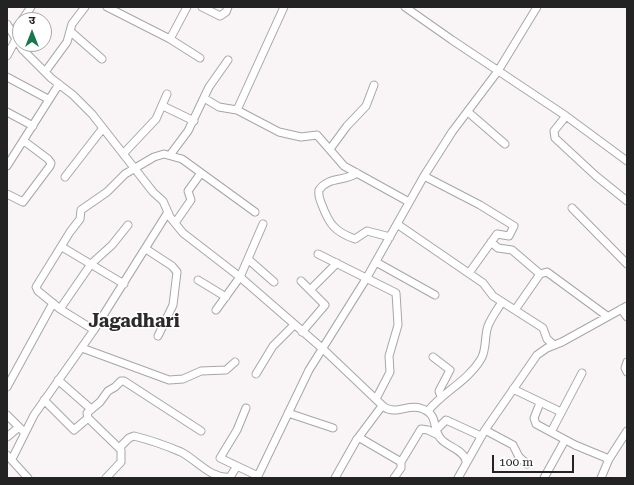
<!DOCTYPE html>
<meta charset="utf-8">
<style>
body{margin:0}
#map{position:relative;width:634px;height:485px;overflow:hidden;background:#f9f5f6;font-family:"Roboto Serif","Noto Sans Devanagari",serif}
canvas{display:block}
.frame{position:absolute;inset:0;border:8px solid #242323;pointer-events:none}
.north{position:absolute;left:12px;top:12px;width:40px;height:40px;box-sizing:border-box;background:#fff;border:1px solid #a7a7a7;border-radius:50%;rotate:0deg;font-size:11px;font-weight:700;line-height:16px;text-align:center;color:#242323}
.north::after{content:'';display:block;margin:auto;width:14px;height:18px;background:#18774d;clip-path:polygon(50% 0,100% 100%,50% 72%,0 100%)}
.scale{position:absolute;left:492px;top:455px;width:82px;height:18px;box-sizing:border-box;border:2px solid #242323;border-top:0;padding-left:5px;font-size:12px;line-height:14px;white-space:nowrap;color:#242323;-webkit-text-stroke:3px #fff;paint-order:stroke}
</style>
<div id="map">
<canvas width="634" height="485"></canvas>
<div class="frame"></div>
<div class="north">उ</div>
<div class="scale">100 m</div>
</div>
<script>
const c = document.querySelector('canvas').getContext('2d');
c.lineJoin = 'round';
function strokePath(path, color, width, dash) { c.strokeStyle = color; c.lineWidth = width; c.lineCap = dash ? 'butt' : 'round'; c.setLineDash(dash || []); c.stroke(path); }
function write(font, color, halo, rows, align = 'center') {
  c.font = font + ' "Roboto Serif",serif'; c.lineWidth = 3; c.setLineDash([]); c.textBaseline = 'middle'; c.strokeStyle = halo; c.fillStyle = color; for (const [text, x, y, turn = 0] of rows) {
    c.save(); c.translate(x, y); c.rotate((+turn || 0) * Math.PI / 180); c.textAlign = isNaN(turn) ? turn : align; if (halo) c.strokeText(text, 0, 0); c.fillText(text, 0, 0); c.restore();
  }
}
const minor = new Path2D(`
 M107,7L170,39L200,58
 M202,7L220,16L226,12L228,7
 M405,7L452,40L566,116L627,161
 M22,20L31,7
 M7,24L22,49L51,78L73,95L92,114L153,192L163,201L170,217L183,233L240,277L323,349L384,407C396,415 408,404 420,408C440,414 431,428 441,439C448,447 464,450 466,461
 M70,31L102,59
 M13,32L20,23
 M170,39L187,7
 M7,56L16,39
 M45,72L67,42L72,24L85,7
 M7,77L48,99
 M204,98L219,107L237,110L279,132L301,137L317,135L344,166L409,202
 M163,106L194,121
 M237,110L284,7
 M7,112L33,126
 M468,112L505,144
 M566,116L554,131L555,138L596,176L627,201
 M330,149L347,126L366,106L374,85
 M124,153L156,119L167,94
 M170,155L188,131L209,87L228,60
 M7,166L59,84
 M357,173C344,182 329,176 319,190C318,196 320,200 322,205C329,224 335,232 355,239L367,231L390,237
 M424,176L480,205L514,226L509,236L497,234L469,273
 M65,177L103,128
 M7,194L23,202L50,166L51,163L48,159L24,141
 M572,208L627,264
 M175,223L191,200L188,191L201,173
 M397,224L483,283L493,296L543,328L547,339L554,345
 M491,242L498,248L512,250L540,274
 M62,247L124,284
 M146,249L172,266L177,272L173,305L158,336
 M318,254L396,293L398,325L389,356L390,372L376,399
 M249,260L274,282
 M376,262L435,295
 M198,280L226,297
 M301,281L325,305L302,332
 M311,289L337,263
 M60,309L91,264L112,245L128,225
 M621,309L627,317
 M216,310L240,277L263,224
 M515,310L540,274L547,272L607,316
 M94,330L60,309L38,291L36,287L70,232L80,219L81,210L107,192L125,174L154,157L164,154L182,159L255,212
 M82,348L169,380L183,379L201,371L226,370L235,362
 M433,357L450,370L439,391L441,397
 M627,362L625,368L627,372
 M256,374L273,346L294,325
 M58,380L91,409
 M7,387L53,303
 M513,389L561,412
 M44,400L74,430L88,418
 M540,403L534,418L536,424L575,445L609,459
 M246,408L237,430L220,458L258,476
 M428,411C443,392 468,381 481,359C487,349 484,337 488,326C491,318 497,310 502,302
 M288,413L333,428
 M7,415L24,432
 M437,429L446,420L481,436
 M485,430L513,445L519,457L527,464
 M551,432L582,373
 M7,437L19,427
 M358,438L382,406
 M120,447L129,438L134,436C150,440 167,446 181,452C197,460 210,479 230,477L237,466
 M7,455L28,478
 M12,459L34,415L94,330L168,212
 M401,462L421,429L428,430L438,435
 M106,478L121,462V450L88,418L87,413L100,402L108,391L115,387L121,381H124L201,431
 M257,478L309,370L366,279L424,176L452,132L498,71L537,7
 M335,478L357,439L360,438L401,462V468L394,478
 M458,478L485,430L537,355L547,348L562,342L627,306
 M544,478L565,440
 M601,478L609,459L627,431`);
strokePath(minor, '#a9a5a6', 9);
strokePath(minor, '#fff', 7);
write('bold 18px', '#2d2a2b', '#fff', [
 ["Jagadhari",134,322]
]);
</script>
